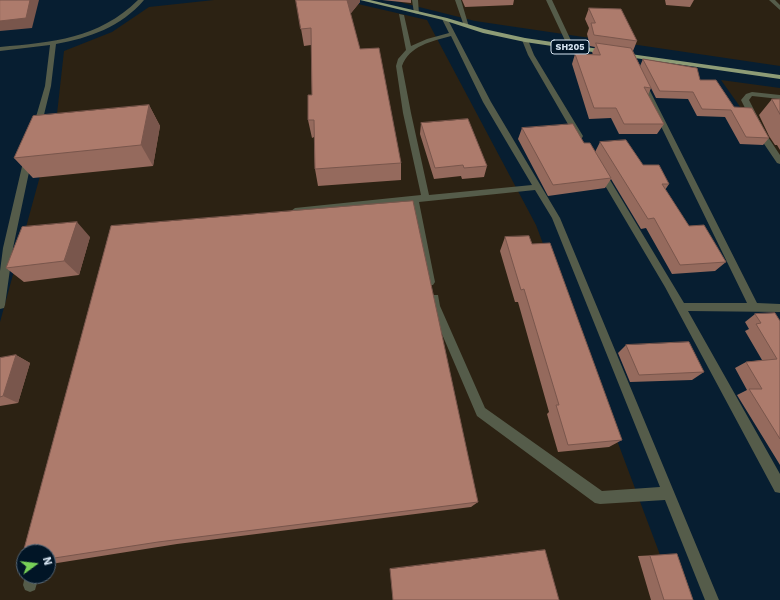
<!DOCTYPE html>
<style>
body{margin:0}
#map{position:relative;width:780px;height:600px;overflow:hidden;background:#071e31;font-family:"Work Sans",sans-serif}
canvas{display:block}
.north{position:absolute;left:16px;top:544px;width:40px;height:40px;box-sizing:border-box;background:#011526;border:1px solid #566777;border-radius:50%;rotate:75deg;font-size:11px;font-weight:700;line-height:16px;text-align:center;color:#d5e3f0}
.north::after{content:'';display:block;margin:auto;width:14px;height:18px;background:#78d158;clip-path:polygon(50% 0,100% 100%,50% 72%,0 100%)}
</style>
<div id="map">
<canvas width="780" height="600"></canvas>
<div class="north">N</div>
</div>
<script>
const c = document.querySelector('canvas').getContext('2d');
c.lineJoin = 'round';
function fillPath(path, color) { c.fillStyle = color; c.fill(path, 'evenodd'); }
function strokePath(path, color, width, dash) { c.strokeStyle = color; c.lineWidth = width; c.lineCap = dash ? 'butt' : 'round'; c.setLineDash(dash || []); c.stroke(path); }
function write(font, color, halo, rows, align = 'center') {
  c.font = font + ' "Work Sans",sans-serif'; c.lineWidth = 4; c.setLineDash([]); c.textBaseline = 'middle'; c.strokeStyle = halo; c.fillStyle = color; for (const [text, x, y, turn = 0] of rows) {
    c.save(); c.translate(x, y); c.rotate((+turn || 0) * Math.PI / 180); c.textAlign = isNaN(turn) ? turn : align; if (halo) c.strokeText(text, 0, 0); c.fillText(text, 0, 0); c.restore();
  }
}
fillPath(new Path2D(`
 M214,0H341L427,20L536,225L677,600H0V322L57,114L64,51L112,32L149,7ZM24,552H48V576H24Z
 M391,0H780V66L475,21Z
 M721,80L780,88V163Z`), '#2c2213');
fillPath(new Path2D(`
 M138,0H144C121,27 89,38 56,44L51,86L41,127L40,129H34L33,127L45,86L50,45L0,51V47C53,42 98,39 138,0Z
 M412,0H418L419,14L414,13Z
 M455,0H461L469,27L464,26Z
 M546,0H552L574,47L573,48L568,47Z
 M769,0H775L780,5V10Z
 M399,14L404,15L411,46L427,39L449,33L442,19L447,18L491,102L560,218L719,600H705L665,500L600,504L595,503L477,416L430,306L429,298L430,295H438L440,306L485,408L602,491L660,487L552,218L535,190L419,202L435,282L433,285H427L425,282L410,203L295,214L291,211L295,208L421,195L403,113L396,66L398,59L406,50ZM451,36L483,102L532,185L429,195L411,113L402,66C409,46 432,41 451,36Z
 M525,38L528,40L534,55L583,136L582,138H576L528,55L522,40Z
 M642,79L645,81L757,303L780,304V312L688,311L780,474V493L775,492L665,287L597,172L598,170H604L684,303H747L639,81Z
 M752,92L780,95V99L752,96L749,100L768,137L780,155V164L777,163L760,138L741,100L746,94Z
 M28,155L32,158L13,248L5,305L4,308L0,309V271L3,248L24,158Z
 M25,576H39L35,590L30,592L25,590L23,585Z`), '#555c4a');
fillPath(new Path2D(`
 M360,0H370L447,18L484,29L525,38L606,50L609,52L606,54L525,42L483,33L443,20Z
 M623,53L780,75V79L621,56V54Z`), '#8e9c76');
fillPath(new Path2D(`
 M296,0L360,2L350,14L360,49L401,163V180L318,186L315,169L314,137L312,138L308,120L312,95L311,45L304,46Z
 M382,0H411V3Z
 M462,0H514L513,5L465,7Z
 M665,0H694L690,7L666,5Z
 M589,8L637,41L633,51L640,66L643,59L700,80L734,107L769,138L763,145L740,144L725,117L697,116L688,99L656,98L651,88L648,95L664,124L657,134H619L611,118L589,119L572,64L575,54H593L592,53L595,47L590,46L587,34L589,28L585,19Z
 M772,99H780V150L777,145H775L769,136L759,115Z
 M149,105L160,126L153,166L33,178L14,158Z
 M421,123L487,166L484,177L462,179L461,176L434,179L420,134Z
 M522,128L584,143L595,152L600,142L643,165L669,184L665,190L689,226L726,262L715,271L672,274L646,228L641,229L611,179L605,188L548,196L518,139Z
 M111,226L478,502L471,507L177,544L51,564H48V552H24V564H20Z
 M90,237L79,275L24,282L6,268Z
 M505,237L532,244L622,440L609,447L558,452L547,414L549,412L518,302H515L500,251Z
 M755,314L780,321V465L737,395L747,390L735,368L746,362L762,360L745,331L749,329L745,322Z
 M626,345L704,372L692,380L630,382L618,353Z
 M16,355L30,363L18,403L0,406V358Z
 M677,554L693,600H651L638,556Z`), '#956a5d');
fillPath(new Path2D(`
 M30,0H39L32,28L0,31V21Z
 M347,0H360V2L348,17Z
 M149,105L160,126L153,166L141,145Z
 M77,222L90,237L79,275L64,261Z
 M16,355L30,363L18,403L3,396Z`), '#79564c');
const building = new Path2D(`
 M0,0H30L26,18L0,21Z
 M296,0H347L360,49L379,48L401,163L315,169L314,120H308V95H312L311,28L301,29Z
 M589,8L621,9L637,41L594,35L591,23H595Z
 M596,43L631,48L651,88L644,87L664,124H624L616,108H594L575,54L600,55Z
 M643,59L697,68L700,80H716L734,107L752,108L769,138L746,137L731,110L702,109L693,92L660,91Z
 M772,99H780V114Z
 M149,105L141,145L14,158L33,116Z
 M468,119L487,166L464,168L463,165L435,168L421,123Z
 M573,124L584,143H590L611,178L553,185L522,128Z
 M626,140L643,165H659L669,184H662L689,226L704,225L726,262L680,265L654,218L648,219L600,142Z
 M413,201L478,502L158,542L48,559V552H24V563L20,564L111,226Z
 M77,222L64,261L6,268L22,227Z
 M529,236L532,244L550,243L622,440L568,445L556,405H559L524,289L521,290L505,237Z
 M775,313L780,321V439L749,389H762L746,362L777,359L756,324L761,323L755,314Z
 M689,342L704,372L639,375L626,345Z
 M16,355L3,396L0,397V358Z
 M545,550L559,600H393L390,569Z
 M677,554L693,600H664L650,556Z`);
fillPath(building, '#ad7b6c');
strokePath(building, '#79564c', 1);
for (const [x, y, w] of [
 [570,47,38]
]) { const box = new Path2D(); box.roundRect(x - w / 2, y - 7, w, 14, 3); c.fillStyle = '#011526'; c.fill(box); strokePath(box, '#d5e3f0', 1); }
write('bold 9px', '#d5e3f0', null, [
 ["SH205",570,47]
]);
</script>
